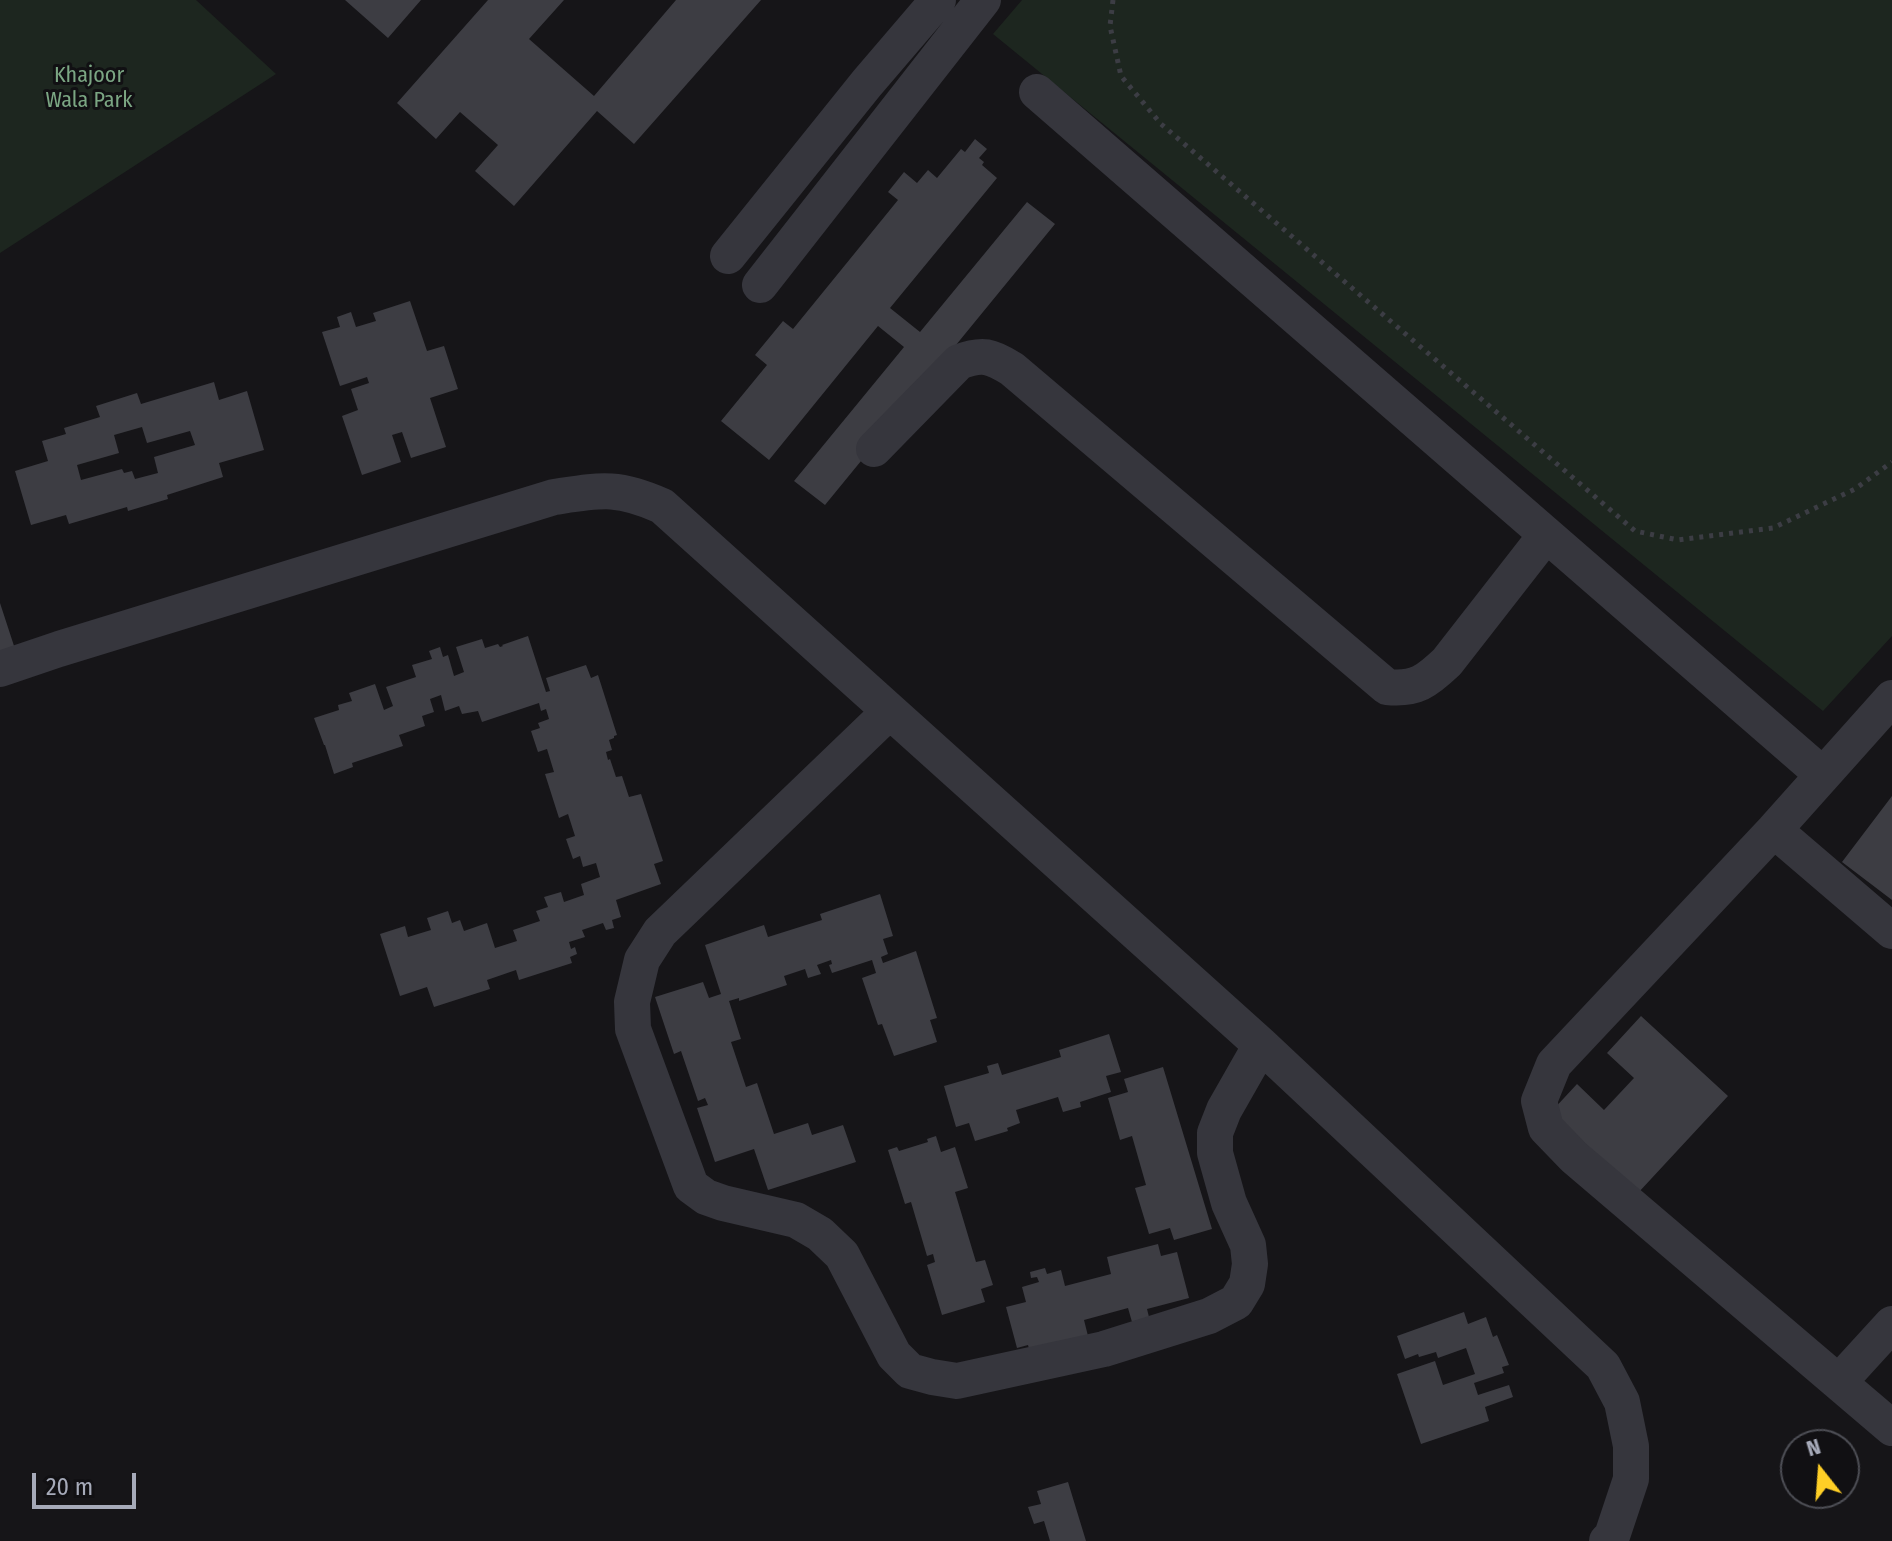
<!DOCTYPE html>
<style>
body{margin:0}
#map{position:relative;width:1892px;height:1541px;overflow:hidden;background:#161518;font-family:"Fira Sans Condensed",sans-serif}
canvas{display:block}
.north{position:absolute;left:1780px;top:1429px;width:80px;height:80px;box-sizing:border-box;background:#111013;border:2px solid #4d4e55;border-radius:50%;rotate:343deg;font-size:22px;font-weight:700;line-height:32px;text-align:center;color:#a6aab9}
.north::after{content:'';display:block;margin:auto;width:28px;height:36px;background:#ffcf26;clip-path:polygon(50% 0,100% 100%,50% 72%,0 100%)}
.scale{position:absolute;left:32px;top:1473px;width:104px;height:36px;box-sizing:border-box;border:4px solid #a6aab9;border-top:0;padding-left:10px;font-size:24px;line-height:28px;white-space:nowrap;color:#a6aab9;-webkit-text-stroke:6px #111013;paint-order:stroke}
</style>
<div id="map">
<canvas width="1892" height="1541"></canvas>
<div class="north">N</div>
<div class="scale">20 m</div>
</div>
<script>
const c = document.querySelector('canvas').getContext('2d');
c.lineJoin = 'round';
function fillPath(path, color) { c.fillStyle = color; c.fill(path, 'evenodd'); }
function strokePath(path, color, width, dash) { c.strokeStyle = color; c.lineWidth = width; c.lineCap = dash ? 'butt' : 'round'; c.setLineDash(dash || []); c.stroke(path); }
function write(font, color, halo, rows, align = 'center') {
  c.font = font + ' "Fira Sans Condensed",sans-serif'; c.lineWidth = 6; c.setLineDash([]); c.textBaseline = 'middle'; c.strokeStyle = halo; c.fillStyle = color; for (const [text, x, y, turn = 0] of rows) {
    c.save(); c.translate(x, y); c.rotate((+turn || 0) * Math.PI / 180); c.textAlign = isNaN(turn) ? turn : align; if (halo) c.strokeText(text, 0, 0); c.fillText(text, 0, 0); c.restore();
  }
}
fillPath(new Path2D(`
 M0,0H196L276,74L0,253Z
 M1022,0H1892V636L1823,711L993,34Z`), '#1d261f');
fillPath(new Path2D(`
 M345,0H421L388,38Z
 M488,0H564L529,39L594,96L676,0H761L634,144L597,111L514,206L475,171L498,145L460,112L436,139L397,103Z
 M975,139L987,149L979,158L984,162L982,165L997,178L890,308L920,332L1027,202L1055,224L825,505L794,481L904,347L878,326L769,460L721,421L767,365L755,355L783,321L793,329L898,200L888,192L904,172L917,183L928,170L937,178L961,149L965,152Z
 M410,301L427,351L444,346L458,389L430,398L446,447L411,458L402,432L392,435L401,462L362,475L342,416L358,410L351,389L369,383L367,377L340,386L322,332L340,327L337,317L351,312L356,327L376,321L373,313Z
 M214,382L219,400L247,391L264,450L219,463L223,477L167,495L168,499L128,511L127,507L69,524L66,515L31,525L15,471L48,461L42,441L66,434L64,428L100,417L96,406L137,393L141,404ZM142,427L147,443L190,431L195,445L154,457L158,473L135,479L132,471L124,473L122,469L81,480L77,465L119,453L114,435Z
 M0,603L16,652L0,657Z
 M528,636L546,692L550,691L546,678L586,665L591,678L598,675L617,735L614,736V738L609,740L612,750L606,752L608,760L610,759L616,777L622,776L629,797L641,794L663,861L654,864L661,884L616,900L621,917L612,920L614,928L606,930L603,923L582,930L585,937L569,942L571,949L575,947L577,954L570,957L572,963L519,980L516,970L487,980L490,989L434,1007L427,987L400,996L380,934L405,926L408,937L431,930L427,918L448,911L452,923L460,920L464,931L487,923L495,948L517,941L513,930L540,921L536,911L548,907L544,897L561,892L564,902L584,895L581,884L600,877L596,863L583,867L580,856L573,859L566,839L575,836L568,814L559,818L545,774L554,772L547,749L538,752L531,731L540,728L538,723L549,719L546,709L541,711L539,703L482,722L478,711L462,714L459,706L445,711L441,695L430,699L434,712L422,716L425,726L399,735L403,746L352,763L353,767L334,774L325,745H324L314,718L339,710L338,705L352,701L349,693L375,684L384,710L393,706L386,687L416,677L412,665L432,659L429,651L440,647L443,657L448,655L454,676L464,672L456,647L482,639L485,648L498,644L500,647L503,646L502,645Z
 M1892,796V900L1842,862Z
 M880,894L893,936L883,939L888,954L881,957L883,963L916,951L937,1018L930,1020L937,1042L894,1056L882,1024L878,1025L862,978L876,973L872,960L832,973L829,965L832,964L831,960L817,965L821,974L808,978L805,969L784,976L787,985L739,1001V998L729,1001L741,1039L731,1042L746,1087L757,1083L774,1134L808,1123L812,1135L843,1125L856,1162L768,1190L754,1149L715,1162L697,1108L708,1105L705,1098L698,1101L681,1051L674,1054L655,997L703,982L709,998L721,994L705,945L764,925L768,937L822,920L820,914Z
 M1641,1016L1728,1096L1638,1193L1551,1112L1577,1084L1604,1110L1634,1078L1607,1053Z
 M1109,1034L1121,1072L1106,1076L1111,1092L1080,1102L1081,1107L1063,1112L1058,1097L1016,1110L1020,1123L1007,1128L1008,1131L975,1141L969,1123L956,1127L944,1086L989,1073L987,1066L998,1063L1002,1075L1061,1057L1059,1050Z
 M1163,1067L1212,1229L1174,1240L1170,1228L1149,1234L1135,1188L1146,1185L1132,1136L1120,1140L1108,1098L1128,1092L1124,1079Z
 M936,1136L941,1152L955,1147L968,1188L955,1192L976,1262L985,1260L993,1285L981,1289L985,1302L942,1315L927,1265L935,1262L933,1254L927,1256L911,1202L905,1204L888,1150L897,1147L899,1151L928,1142L927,1139Z
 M1158,1244L1161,1256L1177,1252L1189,1298L1147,1309L1149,1317L1132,1322L1128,1308L1084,1320L1091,1348L1031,1356L1028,1345L1017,1348L1006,1307L1026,1302L1022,1287L1039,1282L1037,1277L1031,1278L1030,1272L1045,1268L1047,1274L1061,1270L1065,1286L1111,1274L1107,1257Z
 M1464,1312L1468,1324L1486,1317L1493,1337L1497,1335L1509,1365L1502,1367L1504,1373L1474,1383L1478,1395L1509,1385L1513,1397L1485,1407L1489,1421L1421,1444L1397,1374L1435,1361L1443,1385L1475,1374L1466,1348L1438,1358L1436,1352L1419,1357L1418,1354L1405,1359L1397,1336Z
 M1068,1482L1086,1541H1050L1044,1521L1034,1524L1028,1507L1041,1504L1037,1491Z`), '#3d3d43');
strokePath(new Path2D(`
 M1113,0L1110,26L1121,76L1161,124L1635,531L1678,540L1773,528L1855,489L1892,462`), '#3c3d44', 5, [4, 6]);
strokePath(new Path2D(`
 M1037,92L1823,775
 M728,256L867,83L938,0
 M760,285L983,0
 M874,449L959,362C983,353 991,356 1012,369L1387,687C1416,690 1427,681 1447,662L1546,535
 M0,669L59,649L554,497C601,490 617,486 662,506L1261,1045L1603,1366L1622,1402L1631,1446V1479L1612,1536L1607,1541
 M1892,698L1774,830L1554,1064L1539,1101L1546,1128L1574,1157L1892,1428
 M889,712L660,932L642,960L632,1002L633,1029L691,1186L706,1197L723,1203L796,1220L820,1234L842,1255L894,1355L910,1371L932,1377L957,1381L1104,1349L1209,1316L1236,1302L1247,1284L1250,1264L1248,1245L1229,1203L1215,1153V1133L1224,1110L1261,1045
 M1774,830L1892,931
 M1839,1382L1892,1324`), '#36363d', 36);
write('22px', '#7ba683', '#111013', [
 ["Khajoor",89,76],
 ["Wala Park",89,101]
]);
</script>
